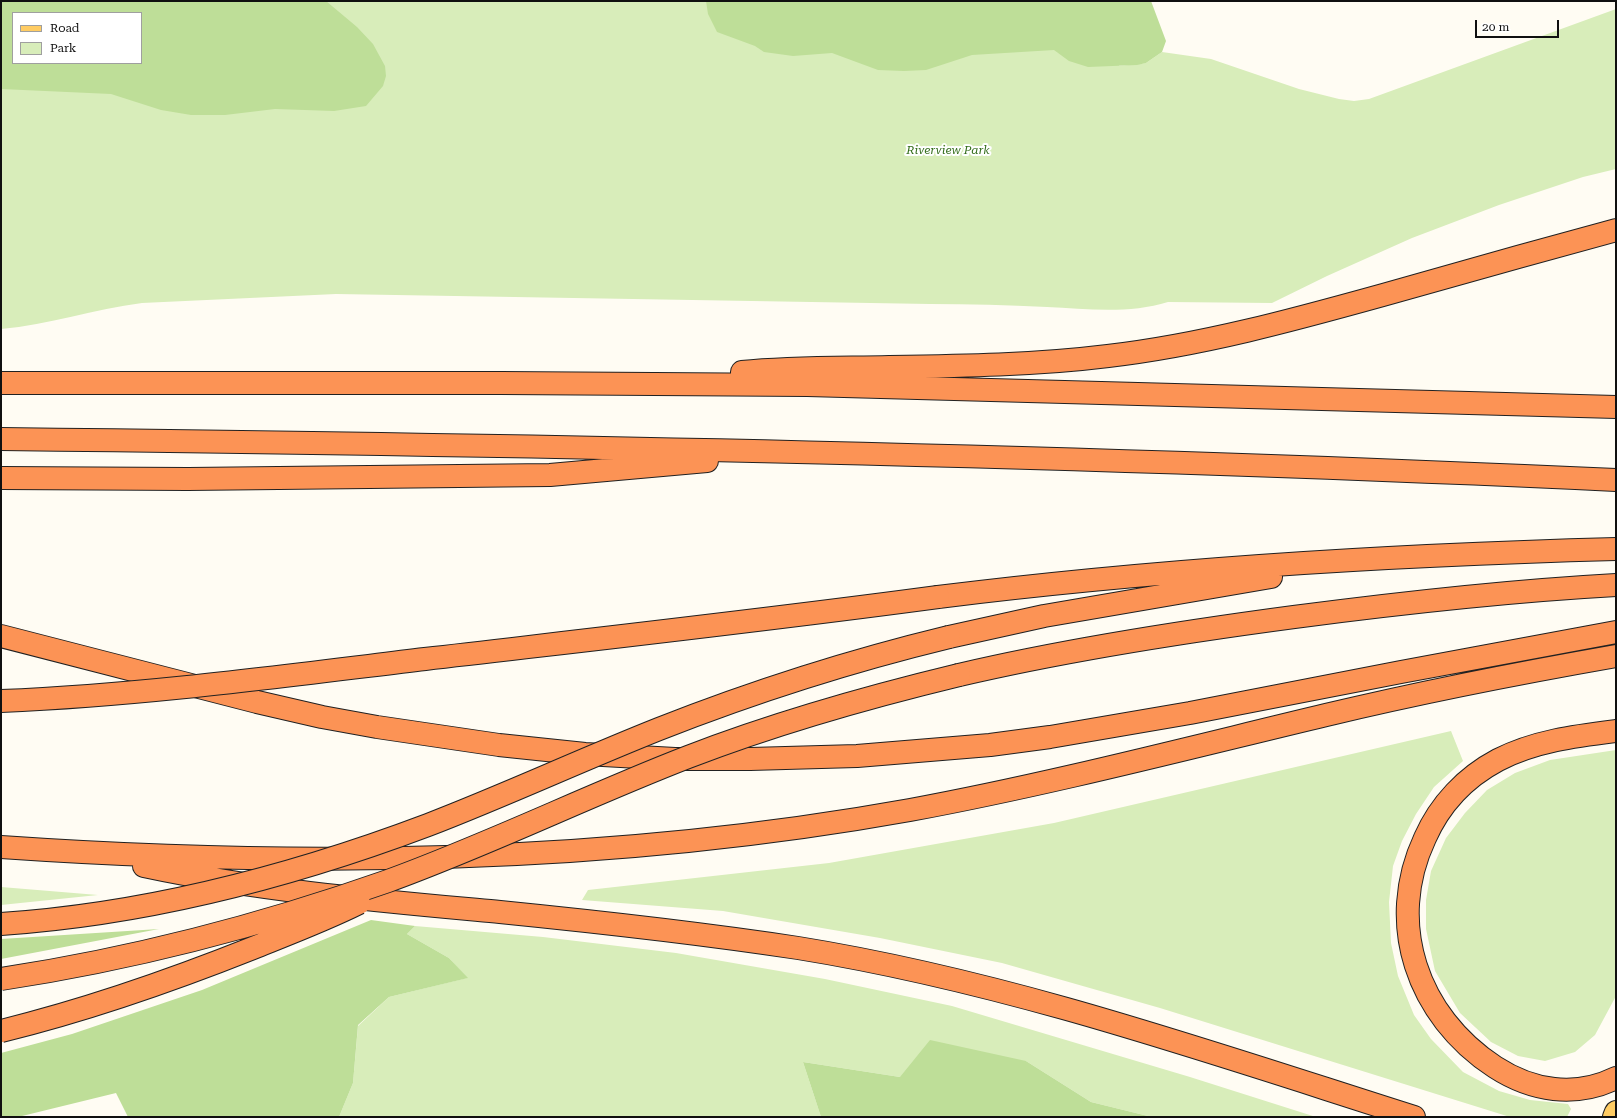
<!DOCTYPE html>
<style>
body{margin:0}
#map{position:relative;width:1617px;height:1118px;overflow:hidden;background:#fffcf3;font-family:"Roboto Serif",serif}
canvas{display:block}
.frame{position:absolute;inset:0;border:2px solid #101010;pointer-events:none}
.legend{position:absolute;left:12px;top:12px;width:130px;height:52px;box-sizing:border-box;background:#fff;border:1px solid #9f9f9f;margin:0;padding:5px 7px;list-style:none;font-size:12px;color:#101010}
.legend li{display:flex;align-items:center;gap:8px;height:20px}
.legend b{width:20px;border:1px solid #9f9f9f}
.scale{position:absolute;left:1475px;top:20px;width:84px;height:18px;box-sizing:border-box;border:2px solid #101010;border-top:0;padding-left:5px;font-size:12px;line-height:14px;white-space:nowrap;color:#101010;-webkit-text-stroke:3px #fff;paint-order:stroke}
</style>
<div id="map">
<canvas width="1617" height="1118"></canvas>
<div class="frame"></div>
<ul class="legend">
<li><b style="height:5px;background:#ffcc63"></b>Road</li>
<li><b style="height:11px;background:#d8edba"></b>Park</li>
</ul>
<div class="scale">20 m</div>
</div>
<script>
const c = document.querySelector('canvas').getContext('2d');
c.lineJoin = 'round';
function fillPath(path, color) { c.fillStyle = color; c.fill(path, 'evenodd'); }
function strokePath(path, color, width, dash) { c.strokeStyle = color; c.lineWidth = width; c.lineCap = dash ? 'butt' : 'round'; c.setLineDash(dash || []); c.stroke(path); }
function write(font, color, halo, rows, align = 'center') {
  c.font = font + ' "Roboto Serif",serif'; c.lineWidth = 4; c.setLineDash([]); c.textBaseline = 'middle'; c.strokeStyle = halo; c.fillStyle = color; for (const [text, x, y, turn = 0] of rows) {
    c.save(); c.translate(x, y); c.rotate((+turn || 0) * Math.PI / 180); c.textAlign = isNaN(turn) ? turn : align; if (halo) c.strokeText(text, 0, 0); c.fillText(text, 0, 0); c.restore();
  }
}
fillPath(new Path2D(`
 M1,1H1119V66L1146,63L1162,52L1211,59L1299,89L1339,99L1354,101L1369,99L1616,9V169L1583,177L1499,205L1412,238L1327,276L1272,303L1168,302C1130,314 1087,309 1047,307C1008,305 969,304 930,304L336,294L142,303C94,309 49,325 1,329ZM13,13H141V63H13Z
 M1451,731L1463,761L1434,787L1416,814L1402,841L1393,866L1389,902L1391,943L1398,976L1414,1015L1431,1039L1463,1072L1499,1091L1530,1100L1568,1104L1571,1109L1567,1117H1510L1160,1008L1002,963L880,938L723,911L582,900L588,890L829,863L1054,823Z
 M1616,750V996L1595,1035L1575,1052L1545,1061L1518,1056L1491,1042L1460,1013L1435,971L1426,929V900L1431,871L1446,838L1465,813L1487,790L1515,773L1550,760Z
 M1,887L98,895L1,905Z
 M415,926L543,937L676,953L825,979L952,1006L1190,1077L1316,1117H1152L1091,1102L1026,1061L900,1077L803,1062L821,1117H339L353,1083L358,1026L389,997L467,978L449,958L407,934Z`), '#d8edba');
fillPath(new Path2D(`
 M1,1H326L357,27L373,44L385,66L386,76L383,86L366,106L334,111L275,109L225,115H191L161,110L111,94L1,89ZM13,13H141V63H13Z
 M706,1H1151L1166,41L1162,52L1146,63L1137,65L1088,67L1069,61L1054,50L972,55L926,70L904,71L878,70L832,53L793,56L764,52L755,46L717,32L708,14Z
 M371,920L415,926L407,934L449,958L468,978L389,997L358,1025L353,1083L339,1117H128L116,1093L18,1117H1V1053L72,1034L202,990Z
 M159,929L1,959V939Z
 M930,1040L1026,1061L1091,1102L1152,1117H821L803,1062L900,1077Z`), '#bede98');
const major = new Path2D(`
 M1614,1117L1616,1112`);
const highway = new Path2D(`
 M742,372C791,367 840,368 889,367C962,366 1036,365 1108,356C1202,345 1293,320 1383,295C1461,273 1538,251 1616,230
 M1,383H501L807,385L1616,407
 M1,439C539,445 1078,455 1616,480
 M1,478L188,479L550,475L707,461
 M938,597C1163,569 1389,555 1616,549
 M1,636L257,702L322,717L377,727L499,745L585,754L675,759H750L857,756L990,745L1050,737L1190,713L1401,672L1616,632
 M949,637L1044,616L1271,577
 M959,675C1070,649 1181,632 1294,617C1401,603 1508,591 1616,585
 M1616,731C1576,736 1535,741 1498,760C1466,777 1440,804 1425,838C1385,923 1417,1016 1495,1067C1532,1091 1575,1098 1616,1078
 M1,847C304,868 610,864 910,810C1050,784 1188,748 1326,715C1422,692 1519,673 1616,656
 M144,866C261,891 381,901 500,912C600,922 699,933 798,948C1009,982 1212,1053 1414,1117`);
strokePath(major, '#212121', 24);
strokePath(highway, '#212121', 24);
strokePath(major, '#ffcc63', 22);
strokePath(highway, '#fc9355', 22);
const highwayBridge = new Path2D(`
 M1,701C143,695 284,676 425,659C596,639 767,620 938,597
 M1,924C149,914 290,877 428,825C506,795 581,760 659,729C753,692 850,661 949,637
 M1,979C133,959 263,925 388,881C490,844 587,796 688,757C776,723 868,697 959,675
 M1,1031C87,1010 170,981 253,948C288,934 325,920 359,903`);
strokePath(highwayBridge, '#212121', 24, []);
strokePath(highwayBridge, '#fc9355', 22);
write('italic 12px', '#336d1b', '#fff', [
 ["Riverview Park",948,150]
]);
</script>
